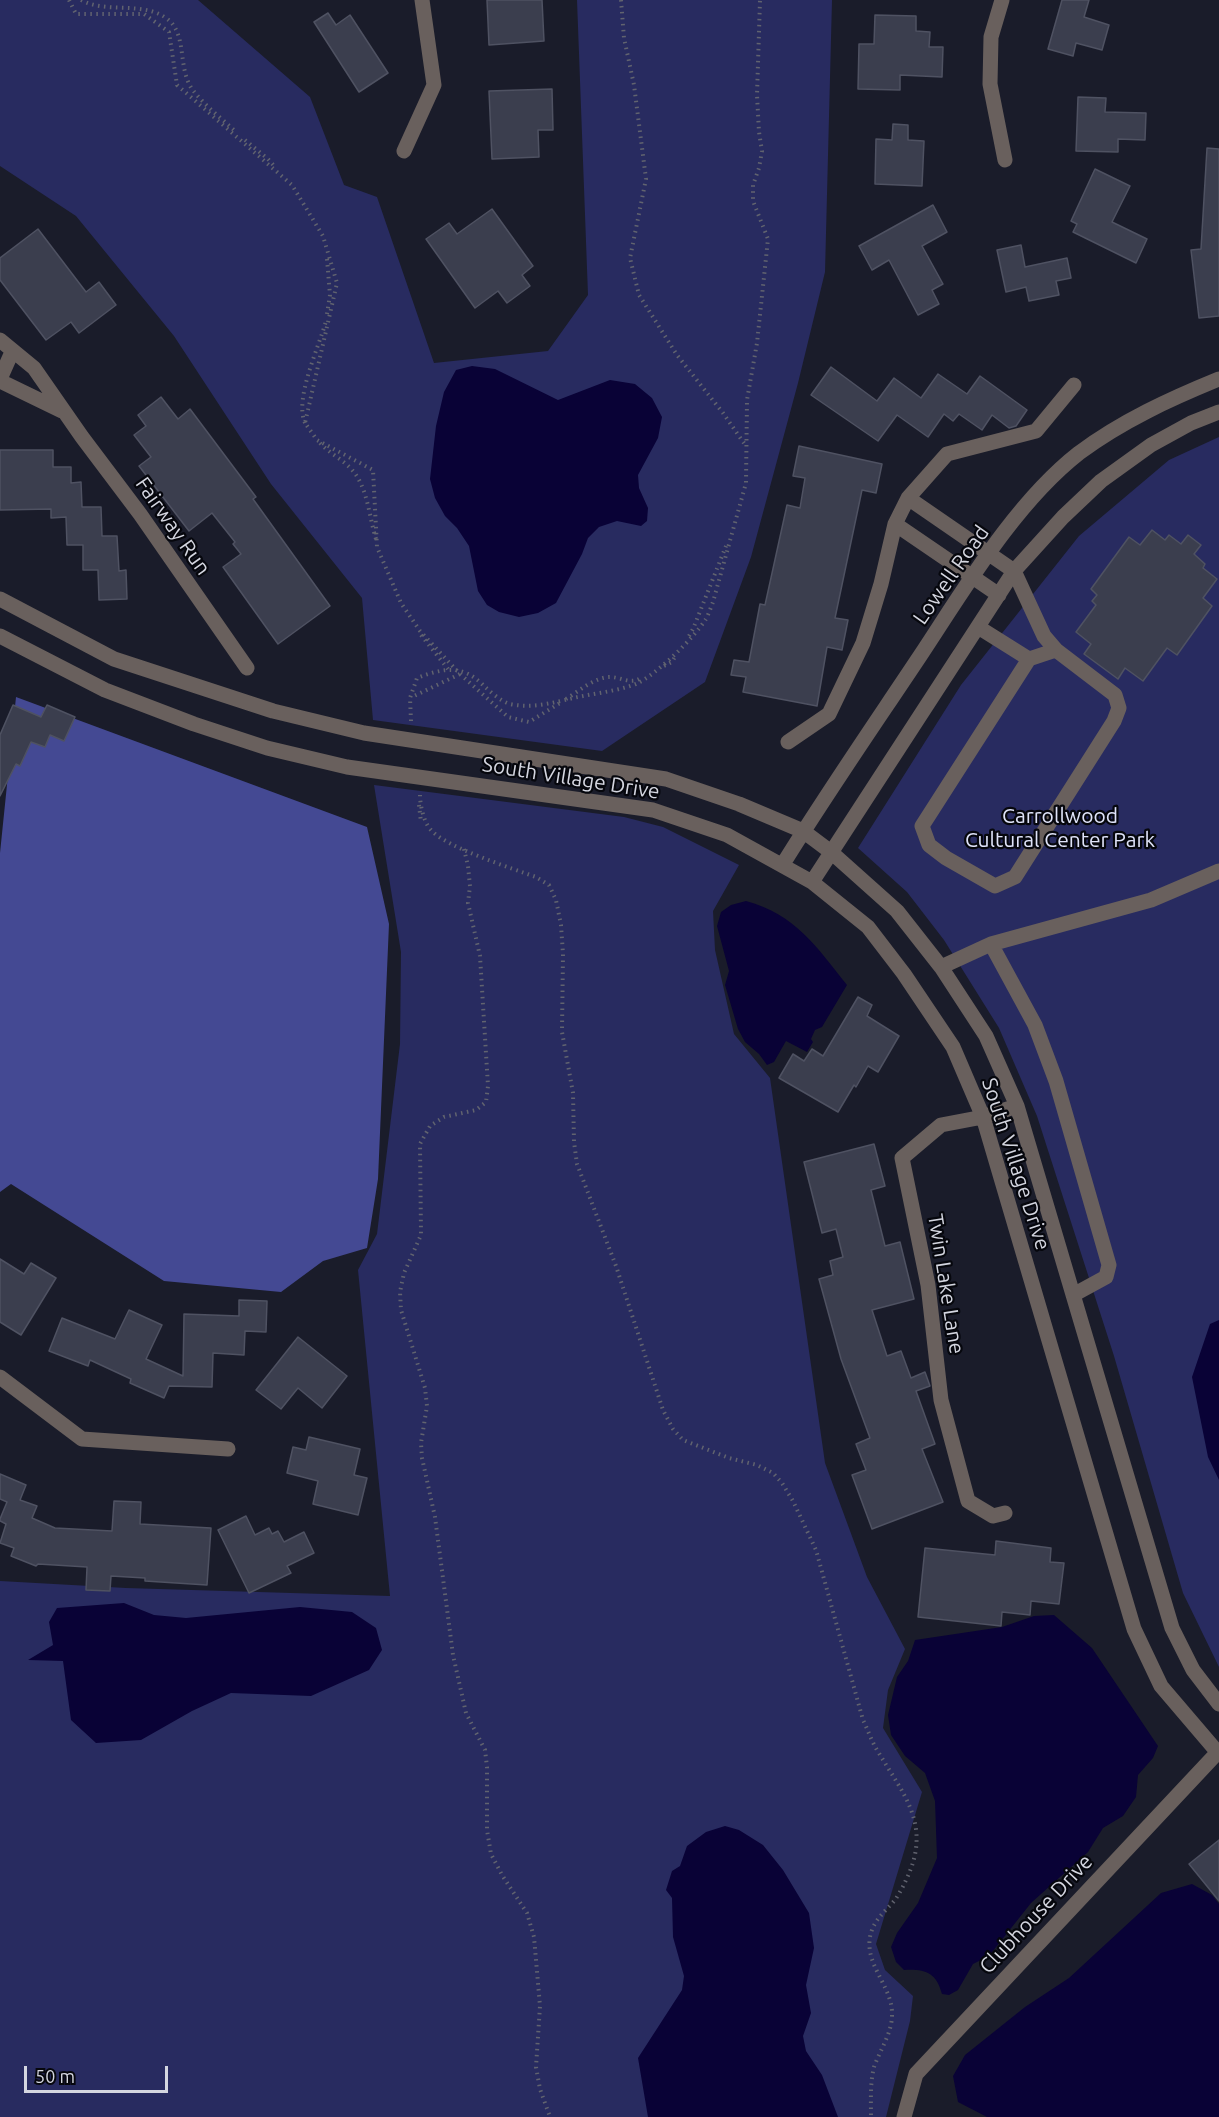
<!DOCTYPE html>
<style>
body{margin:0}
#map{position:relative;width:1219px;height:2117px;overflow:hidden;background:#1a1c2a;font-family:Ubuntu,sans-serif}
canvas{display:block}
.scale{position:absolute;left:24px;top:2066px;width:144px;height:27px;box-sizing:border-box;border:3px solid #d4d6e0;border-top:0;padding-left:8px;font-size:18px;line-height:21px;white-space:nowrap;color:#d4d6e0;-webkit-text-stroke:4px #06070d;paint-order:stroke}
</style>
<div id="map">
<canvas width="1219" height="2117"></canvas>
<div class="scale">50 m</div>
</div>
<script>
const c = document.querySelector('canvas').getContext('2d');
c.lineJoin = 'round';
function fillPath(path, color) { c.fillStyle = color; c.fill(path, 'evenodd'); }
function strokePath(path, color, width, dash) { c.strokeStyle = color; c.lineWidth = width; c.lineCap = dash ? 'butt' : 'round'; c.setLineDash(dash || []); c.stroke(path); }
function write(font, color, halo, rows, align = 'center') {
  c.font = font + ' Ubuntu,sans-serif'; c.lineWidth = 4.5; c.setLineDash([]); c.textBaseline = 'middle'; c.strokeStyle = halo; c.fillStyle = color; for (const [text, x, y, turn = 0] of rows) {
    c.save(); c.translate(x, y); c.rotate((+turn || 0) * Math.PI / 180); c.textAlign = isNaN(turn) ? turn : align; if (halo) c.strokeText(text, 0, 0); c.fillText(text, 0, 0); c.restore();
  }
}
fillPath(new Path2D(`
 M0,0H198L310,97L344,185L377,197L434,363L548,351L588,295L577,0H832L825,272L798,383L751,557L705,682L602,751L373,720L362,598L271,484L174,336L76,216L0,166Z
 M1219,437V1667L1183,1593L1114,1356L1037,1116L999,1028L944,940L907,892L858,848L961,685L1079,536L1169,460Z
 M374,785L624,817L663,827L739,865L713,911L715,950L734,1034L770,1078L825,1463L867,1577L905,1649L888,1690L883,1728L922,1792L876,1944L885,1970L913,1996L910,2021L886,2117H0V1581L126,1588L390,1596L358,1270L377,1234L400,1044L401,952Z`), '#282b60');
fillPath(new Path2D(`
 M16,697L367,827L389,924L378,1179L367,1248L323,1261L281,1292L164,1281L11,1184L0,1192V853Z`), '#444993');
fillPath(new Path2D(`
 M472,366L495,369L558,400L610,380L635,384L652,398L662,417L658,438L638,475L639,488L648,508L647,521L641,526L617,521L599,527L588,538L582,554L556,603L538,613L519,617L499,612L487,605L478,591L469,546L457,528L445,516L435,498L430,479L436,426L444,392L456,370Z
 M746,901C796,915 816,946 847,985L822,1027L815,1030L811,1039L813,1042L807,1052L786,1041L774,1062L767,1065L759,1054L745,1042L738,1029L725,985L729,971L717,926L721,912L731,905Z
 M1219,1320V1480L1208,1457L1192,1377L1210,1324Z
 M124,1603L154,1615L186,1618L300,1607L352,1612L376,1628L382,1650L369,1670L311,1696L231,1693L192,1711L141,1740L96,1743L71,1720L63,1661L28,1660L53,1645L49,1622L57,1608Z
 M1054,1615L1092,1648L1158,1746L1153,1758L1138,1775L1136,1797L1123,1816L1103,1828L1088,1852L1031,1903L989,1956L973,1964L958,1990L949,1995L942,1994C936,1972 925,1969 904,1970L896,1962L891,1947L897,1933L918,1903L937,1858L935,1801L925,1773L905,1756L891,1735L888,1715L897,1677L908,1661L915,1640L1002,1627L1034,1616Z
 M725,1826L739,1830L763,1845L783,1870L809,1913L814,1948L806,1985L811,2013L803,2036L806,2051L822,2075L838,2117H648L638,2058L682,1990L684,1976L673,1937L672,1898L666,1890L672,1871L680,1866L687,1846L706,1832Z
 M1192,1884L1212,1895L1219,1904V2117H987L958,2102L953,2076L965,2055L1025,2007L1069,1978L1161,1893Z`), '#090236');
const building = new Path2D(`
 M487,0H542L544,41L489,45Z
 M1062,0H1089L1084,17L1109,25L1102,50L1076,43L1073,56L1048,49Z
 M328,13L336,25L350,15L388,73L359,92L314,22Z
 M875,15L916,16V31L930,32L929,47H943L942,77L900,75V90L858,89L859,44H874Z
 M552,89L553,130H538L539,157L492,159L489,91Z
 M1078,97L1106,98L1105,112L1146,113L1145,140L1118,139V152L1076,151Z
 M893,124L908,125V140L924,141L922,186L875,184L876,139L892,140Z
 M1207,148L1219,149V316L1199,318L1191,250L1201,249Z
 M1095,169L1130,186L1112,222L1147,239L1136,263L1073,232L1077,224L1071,221Z
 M933,205L947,232L922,246L943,284L932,290L939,304L918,315L889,260L872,270L859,246Z
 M492,209L533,266L522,275L530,286L507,303L498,291L475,308L426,239L449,223L457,234Z
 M38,229L86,292L99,282L116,305L79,333L71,322L46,340L0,280V258Z
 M1021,245L1025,267L1067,258L1071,278L1056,281L1059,295L1029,301L1026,287L1006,292L997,250Z
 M831,367L877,401L894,378L921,398L938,374L967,394L980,376L1027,410L1016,426L1009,428L992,415L982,430L959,414L953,421L944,414L928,437L897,415L878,441L811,395Z
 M161,397L178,419L190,409L256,497L253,499L330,606L278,644L223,567L241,554L233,544L235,542L212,513L189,531L139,466L151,457L134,435L146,426L138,415Z
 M799,446L882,464L876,493L862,490L835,618L848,620L842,650L827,647L817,706L743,692L746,677L731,675L734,660L749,662L760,604L765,605L787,505L800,508L805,478L793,476Z
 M0,450H53V467H71V483L81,482L82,507H101L102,536H117L119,571L126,570L127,599L99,600L98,570H83V545H67L66,517L51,518V509L0,510Z
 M1152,530L1165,540L1169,535L1181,544L1188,535L1201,545L1194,554L1205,564L1203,568L1217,579L1203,598L1212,606L1177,655L1167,648L1143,681L1125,668L1118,679L1084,654L1091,644L1076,632L1096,605L1092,601L1097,595L1091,589L1129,537L1140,545Z
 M13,705L41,717L47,705L75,717L64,741L50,735L45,747L31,742L20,766L16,764L0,796V735Z
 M858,997L872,1005L867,1016L899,1036L878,1072L868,1066L856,1087L854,1085L838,1112L779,1078L793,1054L804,1061L812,1049L823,1056Z
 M874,1144L885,1186L871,1190L885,1246L900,1242L914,1299L872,1310L887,1356L901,1351L911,1378L925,1372L930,1386L916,1391L935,1444L922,1449L943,1502L872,1529L852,1475L866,1470L856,1444L870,1438L841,1359L819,1279L833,1275L830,1261L843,1257L836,1229L822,1233L804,1162Z
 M0,1259L24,1274L31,1263L56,1278L21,1335L0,1322Z
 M239,1300L267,1301L266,1332L245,1331L244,1355L213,1353L212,1387L169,1386L164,1398L130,1383L131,1379L90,1360L88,1366L49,1351L62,1318L115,1339L129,1310L162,1325L146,1359L183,1376L184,1314L239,1316Z
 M298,1337L347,1376L322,1408L298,1388L281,1409L256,1390Z
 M309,1437L360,1449L354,1475L367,1478L358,1515L313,1504L318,1481L287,1473L293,1447L306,1450Z
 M0,1474L26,1485L20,1500L37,1506L32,1518L55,1528L112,1531L114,1501L141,1502L140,1524L211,1528L207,1585L145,1581V1578L111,1576L110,1591L86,1590L87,1567L38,1564L36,1566L11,1556L14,1548L0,1543L6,1524L0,1521V1519L7,1502L0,1499Z
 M246,1516L255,1535L269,1528L272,1534L278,1531L284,1542L304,1532L314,1553L287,1566L291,1573L249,1593L218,1530Z
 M996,1541L1051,1548L1050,1562L1064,1563L1059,1604L1031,1601L1030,1615L1002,1612L1001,1626L918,1617L925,1548L995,1555Z
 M1219,1840V1901L1189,1864Z`);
fillPath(building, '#3b3e4e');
strokePath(building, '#4f5262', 1.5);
strokePath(new Path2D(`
 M69,0L76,14H144L169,32L177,85L292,185L323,236L337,283L305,423L317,440L373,470L377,547L401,603L420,631L460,674L412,697
 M81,0C107,14 142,1 166,18C188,33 177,67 192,89C204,105 221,118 235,131
 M621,0L624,38L634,85L646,179L630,258L639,295L677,355L723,413L746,446
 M245,140L268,159L275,167
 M327,259L330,295L327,314
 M305,423C294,399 319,347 326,321
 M320,443C330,454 344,460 353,471C368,489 369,517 376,539
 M421,635L448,669
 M689,636L693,629L726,546
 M664,666L672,662L676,655
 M460,674L508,717L529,722L560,703
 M566,699C579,691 595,677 610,677C620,677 630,684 639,679
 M411,721L410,698L417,678C443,668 463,664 484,686C491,692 500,701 510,704C534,709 555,702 578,697C597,693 617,691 636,684C656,675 694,638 706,619C709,613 711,607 713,602L746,483L747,400L757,343L768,239L753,201V185L759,168L762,151L759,132L757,95L760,0
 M420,795C420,805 424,824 432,831C448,848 511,868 536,877L549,885L556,900L561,925L563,954L562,1032L573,1093L574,1142L577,1164L616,1266L663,1410L673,1429L683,1440L729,1458L757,1465L773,1473L782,1483L793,1501L816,1550L863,1720C868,1730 871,1740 877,1750C903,1794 933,1825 906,1880C903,1887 899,1894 895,1900C885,1912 873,1920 870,1937C865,1966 893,1987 892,2015C892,2033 880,2050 874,2067C870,2083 871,2100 871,2117
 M419,805L421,822
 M464,849L468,866L470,886L468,903L480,956L488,1086L486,1102L476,1110L444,1117L430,1126L420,1144L421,1235L404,1273L400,1292L401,1310L425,1388L427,1406L421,1443L422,1458L435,1517L453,1655L466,1713L485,1750L487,1767V1830L491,1854L502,1875L527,1913L534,1937L540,2006L536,2067L540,2089L550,2117`), '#61636f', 4, [1.5, 4.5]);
strokePath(new Path2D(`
 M1002,0L991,37L990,84L1005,160
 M404,151L434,85L422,0
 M0,340L34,368L82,437L140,514L247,668
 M0,379L12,352
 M0,381L62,411
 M908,498L1014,571L1044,636L1056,650L1115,695L1119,708L1114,721L1015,877L995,886L946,858L929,845L922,826L1029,659L1056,650
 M895,524L999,595
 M0,599L114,659L273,711L364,733L666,779L739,804L803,831L831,852L897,911L941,967L986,1036L1017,1106L1172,1628L1193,1670L1219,1704
 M978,627L1029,659
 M0,636L105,690L194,724L267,748L347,767L653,810L727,835L812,882L868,927L904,974L953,1047L983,1117L1134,1629L1161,1686L1219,1754
 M788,742L829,714L863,643L881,584L895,524L908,498L947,454L1036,431L1074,385
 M783,864C827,793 874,725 920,656C965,588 1015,503 1079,453C1122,421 1170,399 1219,379
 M812,882L1014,571L1063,517L1101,481L1151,445L1191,423L1219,412
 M991,944L1035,1025L1056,1081L1109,1265L1106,1277L1073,1295
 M941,967L991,944L1151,900L1219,871
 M0,1377L82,1439L228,1449
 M1005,1513L993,1516L968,1501L941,1400L928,1285L902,1158L941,1125L983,1117L1017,1106
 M904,2117L916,2074L1219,1751`), '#69605d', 15);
write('21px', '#d4d6e0', '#06070d', [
 ["Fairway Run",173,526,55],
 ["Lowell Road",951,575,-55],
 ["South Village Drive",571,778,9],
 ["South Village Drive",1016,1164,72],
 ["Twin Lake Lane",946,1284,81],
 ["Clubhouse Drive",1036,1914,-47]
]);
write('21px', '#dfe3f9', '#06070d', [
 ["Carrollwood",1060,816],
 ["Cultural Center Park",1060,840]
]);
</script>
